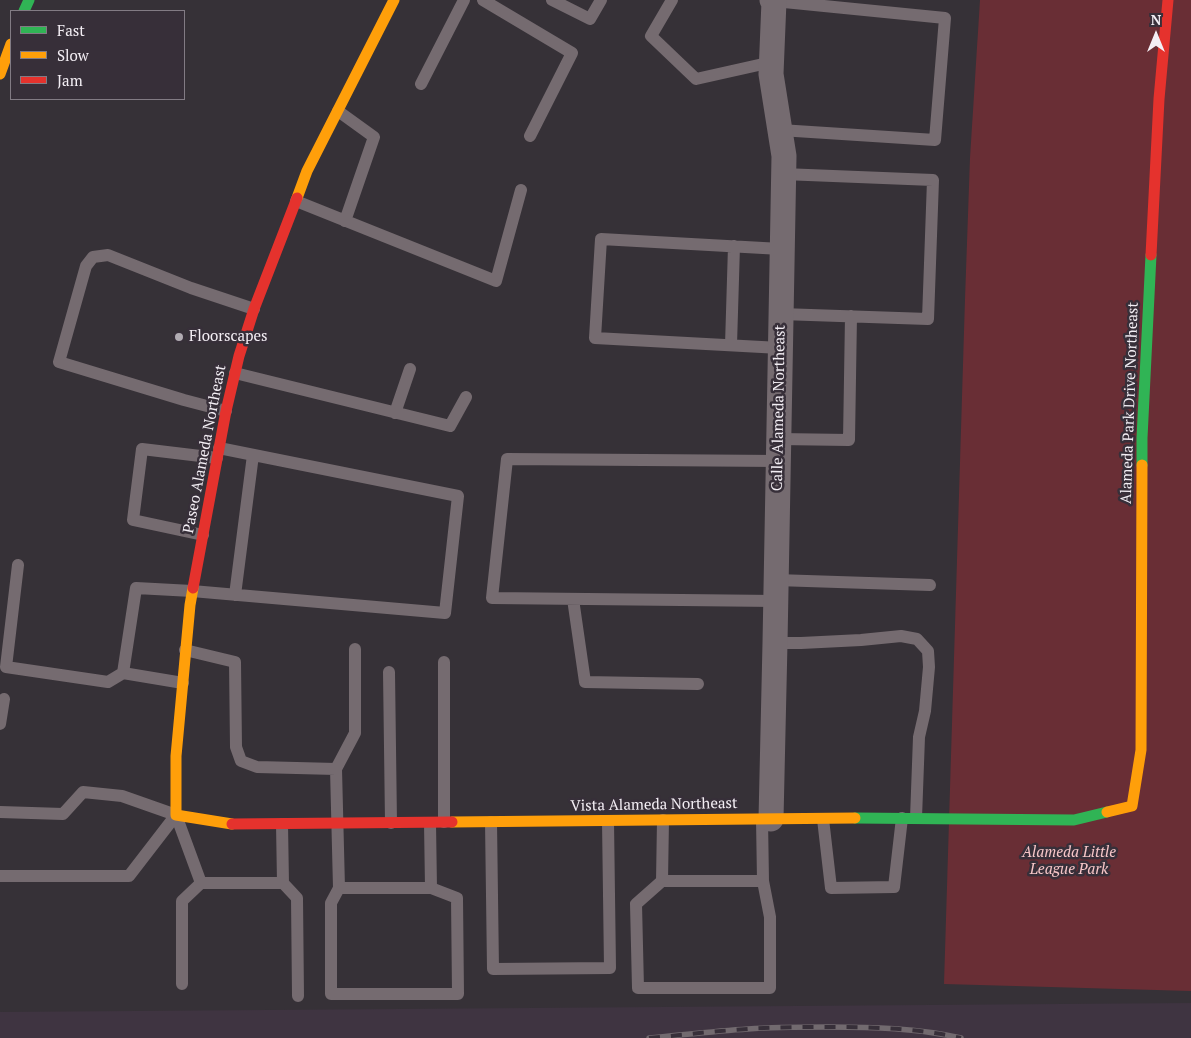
<!DOCTYPE html>
<style>
body{margin:0}
#map{position:relative;width:1191px;height:1038px;overflow:hidden;background:#363137;font-family:"PT Serif",serif}
canvas{display:block}
.legend{position:absolute;left:10px;top:10px;width:175px;height:90px;box-sizing:border-box;background:#372f39;border:1px solid #827b84;margin:0;padding:6px 9px;list-style:none;font-size:15px;color:#f3eef4}
.legend li{display:flex;align-items:center;gap:10px;height:25px}
.legend b{width:25px;border:1px solid #827b84}
.north{position:absolute;left:1131px;top:10px;width:50px;height:50px;-webkit-text-stroke:4px #372f39;paint-order:stroke;rotate:0deg;font-size:14px;font-weight:700;line-height:20px;text-align:center;color:#f3eef4}
.north::after{content:'';display:block;margin:auto;width:18px;height:22px;background:#f3eef4;clip-path:polygon(50% 0,100% 100%,50% 72%,0 100%)}
</style>
<div id="map">
<canvas width="1191" height="1038"></canvas>
<ul class="legend">
<li><b style="height:6px;background:#30b455"></b>Fast</li>
<li><b style="height:6px;background:#ff9f0a"></b>Slow</li>
<li><b style="height:6px;background:#e5322d"></b>Jam</li>
</ul>
<div class="north">N</div>
</div>
<script>
const c = document.querySelector('canvas').getContext('2d');
c.lineJoin = 'round';
function fillPath(path, color) { c.fillStyle = color; c.fill(path, 'evenodd'); }
function strokePath(path, color, width, dash) { c.strokeStyle = color; c.lineWidth = width; c.lineCap = dash ? 'butt' : 'round'; c.setLineDash(dash || []); c.stroke(path); }
function write(font, color, halo, rows, align = 'center') {
  c.font = font + ' "PT Serif",serif'; c.lineWidth = 5; c.setLineDash([]); c.textBaseline = 'middle'; c.strokeStyle = halo; c.fillStyle = color; for (const [text, x, y, turn = 0] of rows) {
    c.save(); c.translate(x, y); c.rotate((+turn || 0) * Math.PI / 180); c.textAlign = isNaN(turn) ? turn : align; if (halo) c.strokeText(text, 0, 0); c.fillText(text, 0, 0); c.restore();
  }
}
fillPath(new Path2D(`
 M1191,1003V1038H0V1012Z`), '#3f3441');
fillPath(new Path2D(`
 M980,0H1191V991L944,984L965,299L970,158Z`), '#692e35');
strokePath(new Path2D(`
 M483,0L572,53L530,136
 M552,0L590,19L601,0
 M672,0L651,36L696,79L772,62
 M774,1L945,18L935,140L780,130
 M421,84L464,0
 M338,111L374,137L345,221
 M296,201L496,281L521,190
 M781,314L928,319L933,180L783,174
 M731,345L734,246
 M780,348L595,338L601,239L781,249
 M235,373L450,426L466,397
 M226,411L184,400L59,362L86,266L93,257L108,255L191,288L254,309
 M395,413L410,369
 M779,439L849,440L851,316
 M203,535L133,520L142,449L217,458
 M18,565L6,667L108,682L123,673L183,683
 M776,580L930,585
 M235,595L253,455
 M573,599L585,682L698,684
 M776,601L492,598L507,459L779,461
 M775,643H801L861,640L901,636L917,639L928,651L929,667L925,711L919,737L916,818
 M185,650L235,662L236,747L241,761L257,767L336,769L339,888H431L430,823
 M444,662V822
 M389,672L391,823
 M123,673L136,588L192,591L445,613L458,496L219,448
 M0,724L4,699
 M336,769L355,733V649
 M0,812L63,814L83,792L122,796L176,815
 M176,815L201,883H283L282,824
 M823,819L831,888L894,887L902,818
 M663,820L662,881L636,904L638,988H770V917L763,881L762,819
 M491,822L493,969L610,968L608,821
 M0,876H129L176,815
 M662,881H763
 M283,883L297,898L298,996
 M339,888L331,903V994H458L457,898L431,888
 M182,984V901L201,883`), '#756b70', 12);
strokePath(new Path2D(`
 M771,819L775,643L784,156L771,74L774,1L772,0`), '#756b70', 25);
strokePath(new Path2D(`
 M24,11L29,0
 M1142,465V438L1151,255
 M855,818L1074,820L1107,812`), '#30b455', 11);
strokePath(new Path2D(`
 M0,74L11,44
 M297,198L307,171L394,0
 M193,588L190,605L176,756V815L232,824
 M1107,812L1132,806L1141,750L1142,465
 M452,822L855,818`), '#ff9f0a', 11);
strokePath(new Path2D(`
 M1151,255L1159,99L1168,0
 M193,588L226,411L239,356L254,309L297,198
 M232,824L452,822`), '#e5322d', 11);
const rail = new Path2D(`
 M649,1038C682,1035 715,1031 748,1029C774,1027 801,1027 828,1027C872,1027 917,1028 961,1038`);
strokePath(rail, '#726a6f', 5.5);
strokePath(rail, '#372f39', 4, [11]);
for (const [x, y, r, color] of [
 [179,337,5,"#b1acb2"]
]) { const dot = new Path2D(); dot.arc(x, y, r, 0, 2 * Math.PI); c.fillStyle = color; c.fill(dot); strokePath(dot, '#372f39', 2); }
write('15px', '#f3eef4', '#372f39', [
 ["Floorscapes",189,337]
], 'left');
write('15px', '#f3eef4', '#372f39', [
 ["Alameda Park Drive Northeast",1130,403,-88],
 ["Calle Alameda Northeast",779,408,-89],
 ["Paseo Alameda Northeast",205,449,-79],
 ["Vista Alameda Northeast",654,805,-1]
]);
write('italic 15px', '#f7c6c8', '#372f39', [
 ["Alameda Little",1069,853],
 ["League Park",1069,870]
]);
</script>
